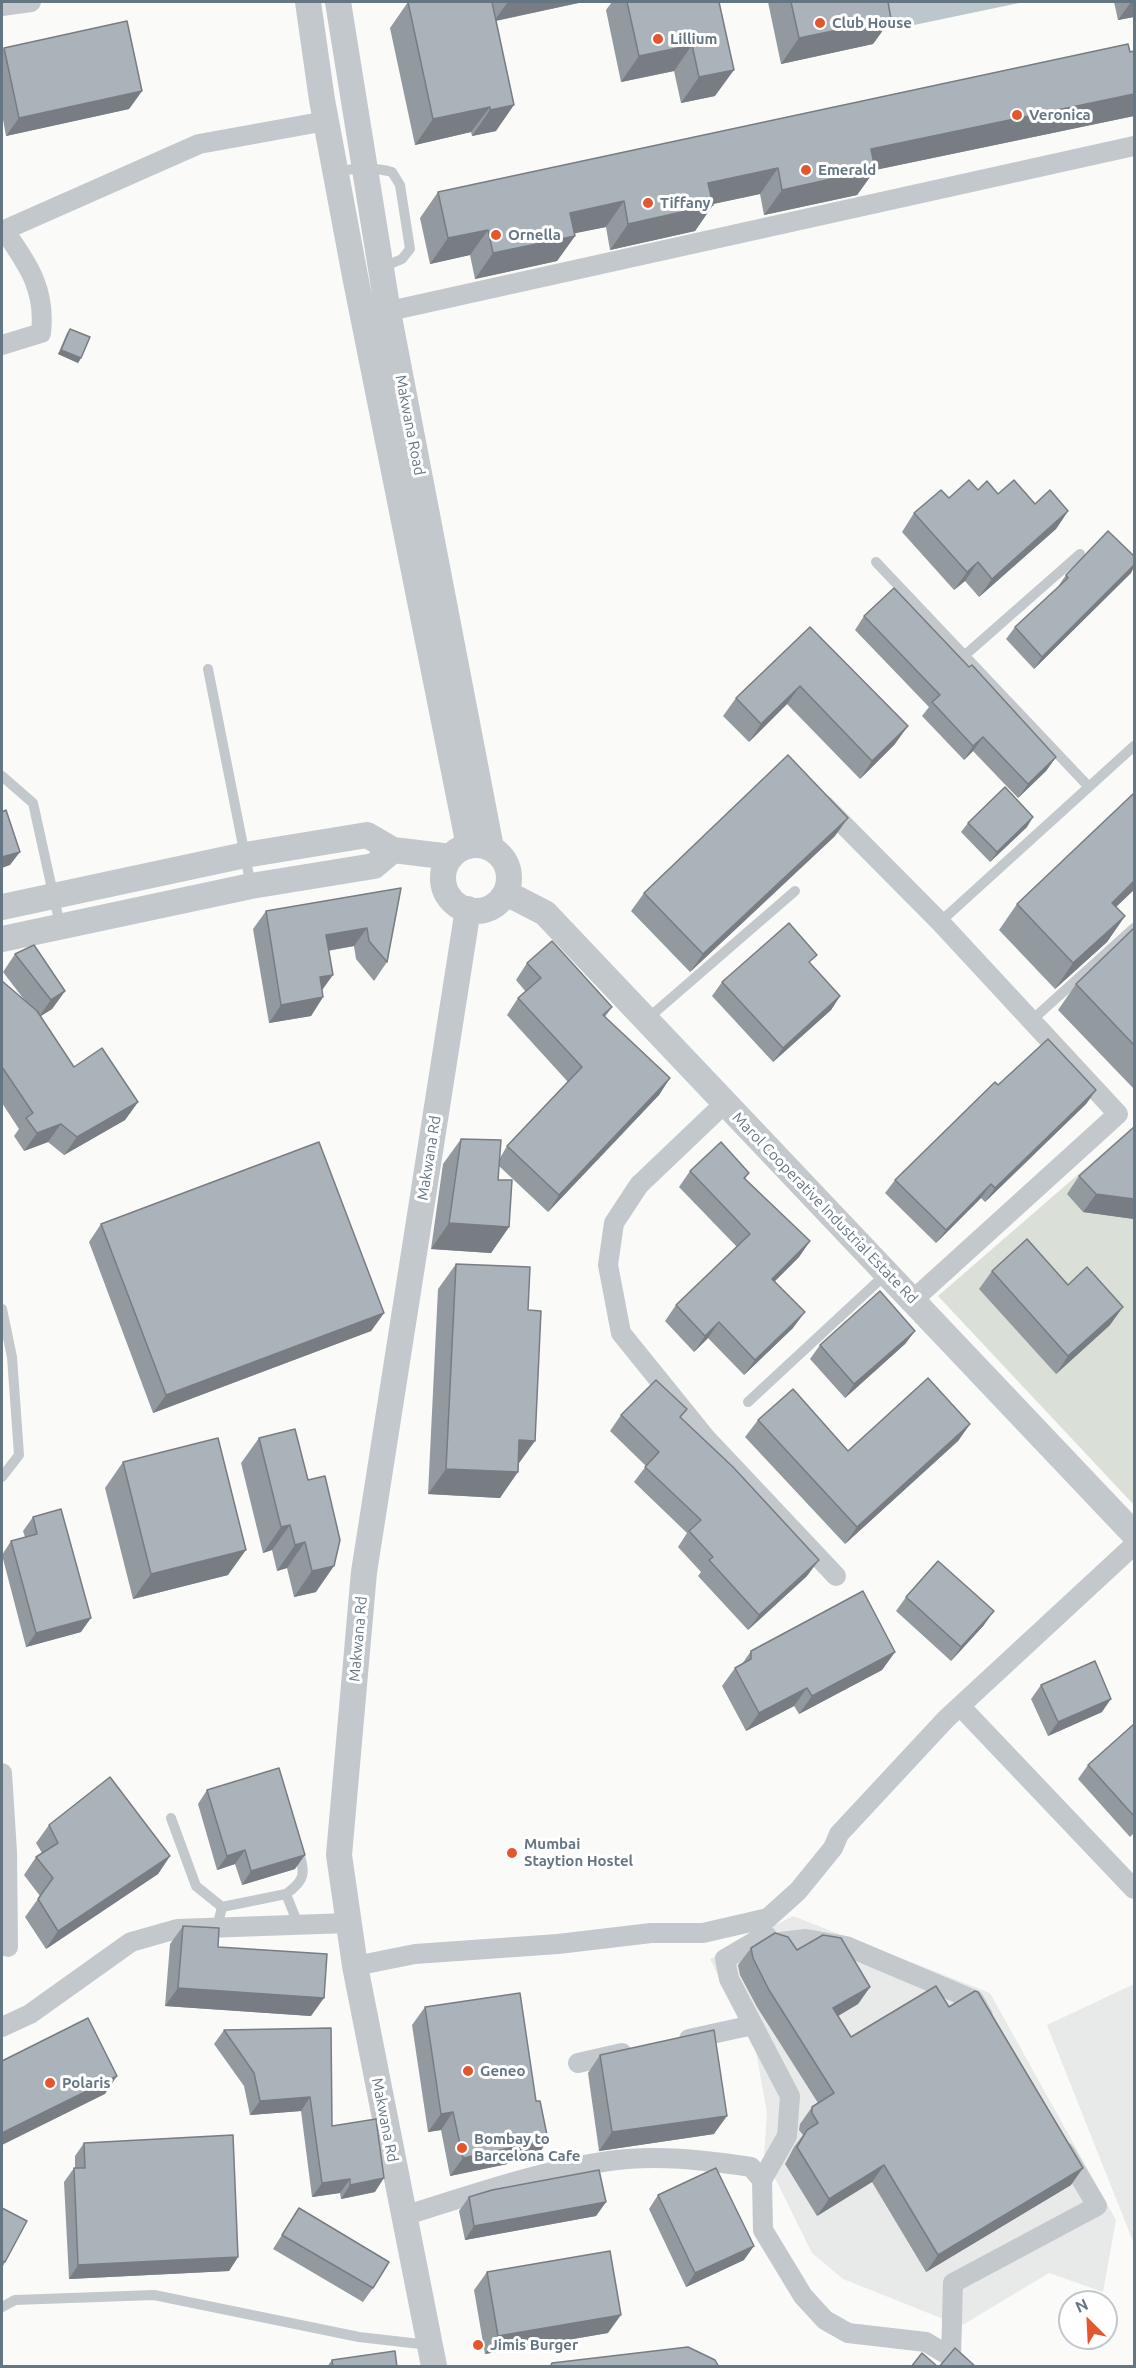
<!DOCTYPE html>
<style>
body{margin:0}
#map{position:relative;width:1136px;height:2368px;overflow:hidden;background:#fafaf8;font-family:Ubuntu,sans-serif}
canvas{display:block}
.frame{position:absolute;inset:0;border:3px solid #657683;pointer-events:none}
.north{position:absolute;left:1058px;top:2290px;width:60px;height:60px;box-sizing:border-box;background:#fff;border:2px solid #c1c8cd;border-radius:50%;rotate:336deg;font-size:16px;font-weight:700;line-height:24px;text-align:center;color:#657683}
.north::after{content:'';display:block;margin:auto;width:21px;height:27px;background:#e4572e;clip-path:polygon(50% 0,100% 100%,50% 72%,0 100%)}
</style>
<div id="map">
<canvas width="1136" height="2368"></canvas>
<div class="frame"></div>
<div class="north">N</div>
</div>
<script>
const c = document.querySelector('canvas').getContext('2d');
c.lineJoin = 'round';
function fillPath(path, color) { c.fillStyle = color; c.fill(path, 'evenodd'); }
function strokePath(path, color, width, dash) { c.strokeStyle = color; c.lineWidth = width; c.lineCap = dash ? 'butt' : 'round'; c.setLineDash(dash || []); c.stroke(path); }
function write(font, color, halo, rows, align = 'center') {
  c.font = font + ' Ubuntu,sans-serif'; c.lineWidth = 6; c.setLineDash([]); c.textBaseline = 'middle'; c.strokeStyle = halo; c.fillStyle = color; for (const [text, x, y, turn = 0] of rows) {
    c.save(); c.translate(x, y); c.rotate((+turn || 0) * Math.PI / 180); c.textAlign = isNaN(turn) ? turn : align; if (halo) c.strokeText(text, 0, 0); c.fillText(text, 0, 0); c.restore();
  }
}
fillPath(new Path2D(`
 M793,1916L990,1993L1116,2220L1103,2292L1049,2273L961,2326L843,2279L812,2253L764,2156L767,2113L756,2052L710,1959Z
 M1134,1984V2244L1047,2025Z`), '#e8e9e9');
fillPath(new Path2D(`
 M1134,1126V1505L938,1296Z`), '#dadfd7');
fillPath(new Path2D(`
 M884,2H1024L890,30Z`), '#bbc7cb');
strokePath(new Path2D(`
 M336,171C355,169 373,167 392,172L400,185L410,249L402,259L381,268
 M876,562L1089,787
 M964,656L1080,554
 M208,669L251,886
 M2,776L33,803L60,925
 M940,922L1134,746
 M646,1020L795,891
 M1032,1020L1134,928
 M2,1309L12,1357L19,1455L2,1477
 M748,1402L886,1274
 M171,1818L196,1886L222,1907
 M286,1894C308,1878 304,1872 298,1848
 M217,1928L222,1907L286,1894L298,1924
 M2,2307L15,2300L154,2295L359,2337L429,2345`), '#c3c8cc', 10);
strokePath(new Path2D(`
 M2,6L31,2
 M2,231L199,144L326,121
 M376,314L1134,146
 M2,345L41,333C46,289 28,265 4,230
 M824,805L940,922L1118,1114L913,1300
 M725,1103L639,1185L614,1223L608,1265L621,1333L705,1437L836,1576
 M960,1706L1134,1889
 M2,1773L7,1852L8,1947
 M355,1966L415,1954L558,1944L651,1933H703L768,1918L798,1891L833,1848L839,1834L946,1719L1134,1545
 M2,2027L30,2014L131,1942L177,1929L349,1923
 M689,2039L753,2025
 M578,2063L622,2053
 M404,2216C471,2195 539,2171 609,2161C656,2154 704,2160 751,2167L762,2180
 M951,2357L953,2283L1097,2206L1065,2152
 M961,2366L951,2357L926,2342L848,2333L825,2320L803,2296L763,2230L762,2180L787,2136L790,2096L729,1979L725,1959L766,1935L772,1943L806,1939L846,1946L974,2000L983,2016`), '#c3c8cc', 20);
strokePath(new Path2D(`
 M308,2L322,100L355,276L469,846
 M338,2L388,312L491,848
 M443 878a33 33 0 1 1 66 0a33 33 0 1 1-66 0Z
 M506,893L545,913L1134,1534
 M2,907L245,855L367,835L393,850L451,857
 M2,939L251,886L374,866L393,850
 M434,2366L355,1966L339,1855L364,1572L468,909`), '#c3c8cc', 26);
fillPath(new Path2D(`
 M408,2H584H583L496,21V131L472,136L471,132L415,145L390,28Z
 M612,2H719L715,96L681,103L674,71L621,82L606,10Z
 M768,2H888L891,19L873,44L781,64Z
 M1114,2H1134V17L1118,20Z
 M4,48L142,91L129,109L6,136L2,114V52Z
 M1134,51V116L875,170L857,195L764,215L760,194L712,204L713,205L695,231L610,250L606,227L574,233L575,236L557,261L475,279L470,255L430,264L420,218L438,192Z
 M70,329L81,358L78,363L58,354L67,333Z
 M978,490L998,494L1035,504L1068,511L1056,529L979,597L965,581L954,590L902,532L914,513L949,498Z
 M1131,573L1034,669L1006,639L1015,627L1057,588L1066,575Z
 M864,616L1056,757L1046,771L1018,798L973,751L964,760L922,716L929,707L855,630Z
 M810,627L895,744L860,779L787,704L749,742L723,716L736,698Z
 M968,823L1027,827L990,862L961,832Z
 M835,836L690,972L631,911L644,893Z
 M401,888L387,962L374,981L356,959L354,946L328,951L322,990L323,997L311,1016L269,1023L253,929L266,911Z
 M1017,904L1116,907L1125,916L1107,942L1055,989L999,930Z
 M1134,928V1089L1058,1010L1076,984Z
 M15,954L65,991L52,1009L40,1016L74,1067L138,1102L125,1120L64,1155L48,1142L24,1151L14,1136L19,1129L2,1103V981L26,1002L3,972Z
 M527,963L612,1007L605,1017L670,1078L659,1095L548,1212L499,1166L498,1180L509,1227L491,1253L431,1249L443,1164L461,1139L500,1158L507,1146L568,1082L507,1015L518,998L526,992L516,980Z
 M722,982L840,996L831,1010L773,1062L712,996Z
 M998,1085L1096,1090L1086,1104L985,1202L981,1198L936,1243L885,1193L895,1180Z
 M690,1171L749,1173L745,1179L810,1241L799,1257L775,1281L793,1328L744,1375L708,1338L694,1352L665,1321L676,1305L737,1247L679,1187Z
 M1079,1176L1134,1219L1083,1212L1067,1194Z
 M101,1224L384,1313L371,1331L153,1413L89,1242Z
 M456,1264L518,1464L500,1498L428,1494L438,1289Z
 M992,1271L1068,1285L1110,1325L1056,1374L979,1289Z
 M915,1331L905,1344L845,1398L810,1359L820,1345Z
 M621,1415L681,1418L807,1576L748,1630L698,1576L701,1572L678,1547L687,1533L634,1482L646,1466L610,1431Z
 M758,1420L848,1451L970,1424L958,1441L845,1544L745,1437Z
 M295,1429L316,1592L294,1597L287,1568L277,1571L272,1550L263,1553L241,1463L259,1438Z
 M123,1462L228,1575L133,1599L105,1488Z
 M33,1517L81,1632L26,1647L2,1555L11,1541L25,1537L23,1531Z
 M906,1597L984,1625L951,1661L896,1611Z
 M751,1651L895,1652L882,1670L799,1714L794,1706L746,1731L722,1686L735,1668L742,1664Z
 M1041,1685L1102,1712L1048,1736L1031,1699Z
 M1134,1724V1833L1130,1837L1078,1779L1088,1765Z
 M207,1790L295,1869L242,1885L235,1864L217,1870L198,1804Z
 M49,1825L170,1856L158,1874L46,1949L25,1917L40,1896L24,1875L36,1857L42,1853L36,1843Z
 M183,1926L218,1947L311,2016L165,2006L170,1944Z
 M751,1948L797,1950L870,1987L858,2004L838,2016L851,2037L949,2007L1071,2185L926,2272L872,2182L817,2216L785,2164L794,2147L803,2135L799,2130L800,2124L812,2107L818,2103L757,2007L740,1975L738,1965Z
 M425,2007L536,2158L450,2176L441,2130L428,2132L412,2025Z
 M331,2028L332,2126L375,2192L341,2199L340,2193L312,2197L301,2111L250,2115L244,2086L214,2044L224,2030Z
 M600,2055L714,2134L599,2151L588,2073Z
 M84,2143L238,2257L229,2271L69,2279L64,2182L74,2168H75V2156Z
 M658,2195L744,2260L686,2287L649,2209Z
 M469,2197L606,2202L596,2216L465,2240L459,2211Z
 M2,2208L5,2262L2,2268Z
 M299,2208L373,2288L363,2302L273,2249Z
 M487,2272L608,2333L485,2354L474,2290Z
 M332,2360L397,2367H327Z`), '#929a9f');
fillPath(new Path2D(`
 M508,2H584H583L494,21Z
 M1131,2H1134V17L1118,20Z
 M891,19L873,44L781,64L799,38Z
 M692,45L674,71L621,82L639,56Z
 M734,70L715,96L681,103L699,77Z
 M142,91L129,109L6,136L19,118Z
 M1134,94V116L875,170L857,195L764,215L782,190L871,149Z
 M514,105L496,131L472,136L490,110Z
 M490,107L471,132L415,145L433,119Z
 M778,168L760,194L690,209L708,183Z
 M624,201L606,227L552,238L570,213Z
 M713,205L695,231L610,250L628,224Z
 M488,230L470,255L430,264L448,238Z
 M575,236L557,261L475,279L493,253Z
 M61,350L81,358L78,363L58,354Z
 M1068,511L1056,529L979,597L992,579Z
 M978,562L965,581L954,590L967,572Z
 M1134,565V567L1131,573L1034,669L1042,657Z
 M800,686L787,704L749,742L761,724Z
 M908,726L895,744L860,779L872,761Z
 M983,737L973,751L964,760L973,746Z
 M1056,757L1046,771L1018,798L1028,784Z
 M1033,817L1027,827L990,862L997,852Z
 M848,818L835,836L690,972L703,954Z
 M20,852L10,865L2,868V857Z
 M1134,881V890L1094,928L1112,903Z
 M1125,916L1107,942L1055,989L1073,963Z
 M367,928L354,946L313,953L326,935Z
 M333,975L320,993V977Z
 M65,991L52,1009L38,1018L51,1000Z
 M840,996L831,1010L773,1062L783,1048Z
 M323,997L311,1016L269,1023L281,1005Z
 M670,1078L659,1095L548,1212L559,1195Z
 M1096,1090L1086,1104L985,1202L995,1188Z
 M138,1102L125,1120L64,1155L77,1137Z
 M61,1124L48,1142L24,1151L37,1133Z
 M991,1184L981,1198L936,1243L946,1230Z
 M1096,1194L1134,1199V1219L1083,1212Z
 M449,1223L509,1227L491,1253L431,1249Z
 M810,1241L799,1257L761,1295L772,1279Z
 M1123,1307L1110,1325L1056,1374L1068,1356Z
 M805,1312L793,1328L744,1375L755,1360Z
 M384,1313L371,1331L153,1413L166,1395Z
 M719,1322L708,1338L694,1352L705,1336Z
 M915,1331L905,1344L845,1398L854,1384Z
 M970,1424L958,1441L845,1544L857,1527Z
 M519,1440L535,1441L517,1466Z
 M446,1469L518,1472L500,1498L428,1494Z
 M290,1525L272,1550L263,1553L281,1527Z
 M305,1542L287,1568L277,1571L295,1545Z
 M246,1550L228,1575L133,1599L151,1574Z
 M819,1560L807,1576L748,1630L759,1615Z
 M334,1566L316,1592L294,1597L312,1571Z
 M994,1611L984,1625L951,1661L961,1647Z
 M91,1618L81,1632L26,1647L36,1633Z
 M895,1652L882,1670L799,1714L812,1696Z
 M807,1688L794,1706L746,1731L759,1713Z
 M1111,1699L1102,1712L1048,1736L1058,1722Z
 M245,1850L235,1864L217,1870L227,1856Z
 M305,1855L295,1869L242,1885L251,1871Z
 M170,1856L158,1874L46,1949L58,1931Z
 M870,1987L858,2004L821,2026L833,2008Z
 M178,1988L324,1998L311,2016L165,2006Z
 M117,2076L105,2094L2,2145V2133Z
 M310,2097L301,2111L250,2115L260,2101Z
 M453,2112L441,2130L428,2132L441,2114Z
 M727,2116L714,2134L599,2151L612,2132Z
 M548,2140L536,2158L450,2176L463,2158Z
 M884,2165L872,2182L817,2216L829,2199Z
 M1083,2168L1071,2185L926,2272L938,2255Z
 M384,2178L375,2192L341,2199L350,2185Z
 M350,2179L340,2193L312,2197L322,2183Z
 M606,2202L596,2216L465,2240L474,2226Z
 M754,2246L744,2260L686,2287L695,2273Z
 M238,2257L229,2271L69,2279L78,2265Z
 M621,2315L608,2333L485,2354L498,2336Z`), '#777d82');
const building = new Path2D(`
 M408,2H492L514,105L490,110V107L433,119Z
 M627,2H719L734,70L699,77L692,45L639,56Z
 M791,2H888L891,19L799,38Z
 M127,21L142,91L19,118L4,48Z
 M1128,44L1130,52L1134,51V94L871,149L875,169L782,190L778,168L708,183L713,205L628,224L624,201L570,213L575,236L493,253L488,230L448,238L438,192Z
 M70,329L90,337L81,358L61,350Z
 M969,480L978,490L987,481L998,494L1014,480L1035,504L1050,490L1068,511L992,579L978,562L967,572L914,513L941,490L949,498Z
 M1108,531L1134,556V565L1042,657L1015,627L1068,578L1066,575Z
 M894,588L969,667L972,665L1056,757L1028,784L983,737L973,746L932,702L940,695L864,616Z
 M810,627L908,726L872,761L800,686L761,724L736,698Z
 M788,755L848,818L703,954L644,893Z
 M1005,787L1033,817L997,852L968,823Z
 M1133,794L1134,795V881L1112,903L1125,916L1073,963L1017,904Z
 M6,810L20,852L2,857V812Z
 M401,888L387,962L369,941L367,928L326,935L333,975L320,977L323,997L281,1005L266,911Z
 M789,923L817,955L809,962L840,996L783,1048L722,982Z
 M1134,928V1045L1076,984Z
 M552,941L612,1007L603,1015L670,1078L559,1195L507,1146L582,1067L518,998L541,978L527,963Z
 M34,945L65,991L51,1000L15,954Z
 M2,981L37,1011L74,1067L102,1048L138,1102L77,1137L61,1124L37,1133L26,1118L33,1113L2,1067Z
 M1048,1039L1096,1090L995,1188L991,1184L946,1230L895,1180L995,1082L998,1085Z
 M1134,1127V1199L1096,1194L1079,1176Z
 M461,1139L501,1140L498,1180H512L509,1227L449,1223Z
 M319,1142L384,1313L166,1395L101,1224Z
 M721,1142L749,1173L744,1178L810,1241L772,1279L805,1312L755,1360L719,1322L705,1336L676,1305L750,1234L690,1171Z
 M1027,1239L1068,1285L1087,1267L1123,1307L1068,1356L992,1271Z
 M456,1264L530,1267L528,1310L541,1311L535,1441L519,1440L518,1472L446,1469Z
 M880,1291L915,1331L854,1384L820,1345Z
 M928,1378L970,1424L857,1527L758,1420L793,1389L848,1451Z
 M656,1380L687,1409L680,1417L733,1467L819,1560L759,1615L709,1560L713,1557L689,1531L701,1520L645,1467L659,1452L621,1415Z
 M295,1429L308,1480L325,1476L340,1540L334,1566L312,1571L305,1542L295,1545L290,1525L281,1527L259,1438Z
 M218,1438L246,1550L151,1574L123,1462Z
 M61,1509L91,1618L36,1633L11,1541L37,1534L33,1517Z
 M938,1561L994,1611L961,1647L906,1597Z
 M863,1591L895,1652L812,1696L807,1688L759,1713L735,1668L751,1659V1651Z
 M1095,1661L1111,1699L1058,1722L1041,1685Z
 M1134,1724V1816L1088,1765Z
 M279,1768L305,1855L251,1871L245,1850L227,1856L207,1790Z
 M110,1777L170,1856L58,1931L38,1899L53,1878L36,1857L58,1843L49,1825Z
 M183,1926L219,1928L218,1947L327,1954L324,1998L178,1988Z
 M775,1933L788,1937L797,1950L823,1935L841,1938L870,1987L833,2008L851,2037L936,1986L949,2007L975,1991L978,1992L1083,2168L938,2255L884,2165L829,2199L797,2147L807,2130L818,2123L812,2113V2107L834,2093L769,1990L753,1958L751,1948Z
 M520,1993L536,2101H540L548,2140L463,2158L453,2112L441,2114L425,2007Z
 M88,2018L117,2076L2,2133V2061Z
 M331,2028L332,2126L376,2119L384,2178L350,2185V2179L322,2183L310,2097L260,2101L254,2073L224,2030Z
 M714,2030L727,2116L612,2132L600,2055Z
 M233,2135L238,2257L78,2265L74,2168H85L84,2143Z
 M716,2168L754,2246L695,2273L658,2195Z
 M599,2170L606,2202L474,2226L469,2197L492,2190Z
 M2,2208L27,2221L5,2262L2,2261Z
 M299,2208L389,2262L373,2288L282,2235Z
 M610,2251L621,2315L498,2336L487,2272Z
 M688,2347L715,2360L719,2367H550L552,2363Z
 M955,2348L976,2367H939Z
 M395,2351L397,2367H333L332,2360Z
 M922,2353L938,2367H911Z`);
fillPath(building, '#aab3b9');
strokePath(building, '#777d82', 1.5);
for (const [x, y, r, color] of [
 [820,23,6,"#e4572e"],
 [658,39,6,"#e4572e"],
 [1017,115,6,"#e4572e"],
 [806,170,6,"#e4572e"],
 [648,203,6,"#e4572e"],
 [496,235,6,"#e4572e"],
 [512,1853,6,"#e4572e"],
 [468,2071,6,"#e4572e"],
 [50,2083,6,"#e4572e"],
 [462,2148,6,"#e4572e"],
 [478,2345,6,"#e4572e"]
]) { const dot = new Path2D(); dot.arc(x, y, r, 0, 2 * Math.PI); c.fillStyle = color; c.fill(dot); strokePath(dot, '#fff', 2); }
write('bold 15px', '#657683', '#fff', [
 ["Club House",832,23],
 ["Lillium",670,39],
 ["Veronica",1029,115],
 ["Emerald",818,170],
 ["Tiffany",660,203],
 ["Ornella",508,235],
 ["Mumbai",524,1844],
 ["Staytion Hostel",524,1861],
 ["Geneo",480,2071],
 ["Polaris",62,2083],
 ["Bombay to",474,2139],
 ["Barcelona Cafe",474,2156],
 ["Jimis Burger",490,2345]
], 'left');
write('15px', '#657683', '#fff', [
 ["Makwana Road",410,425,79],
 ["Makwana Rd",429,1158,-81],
 ["Marol Cooperative Industrial Estate Rd",825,1208,46],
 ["Makwana Rd",358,1639,-85],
 ["Makwana Rd",385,2120,79]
]);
</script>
